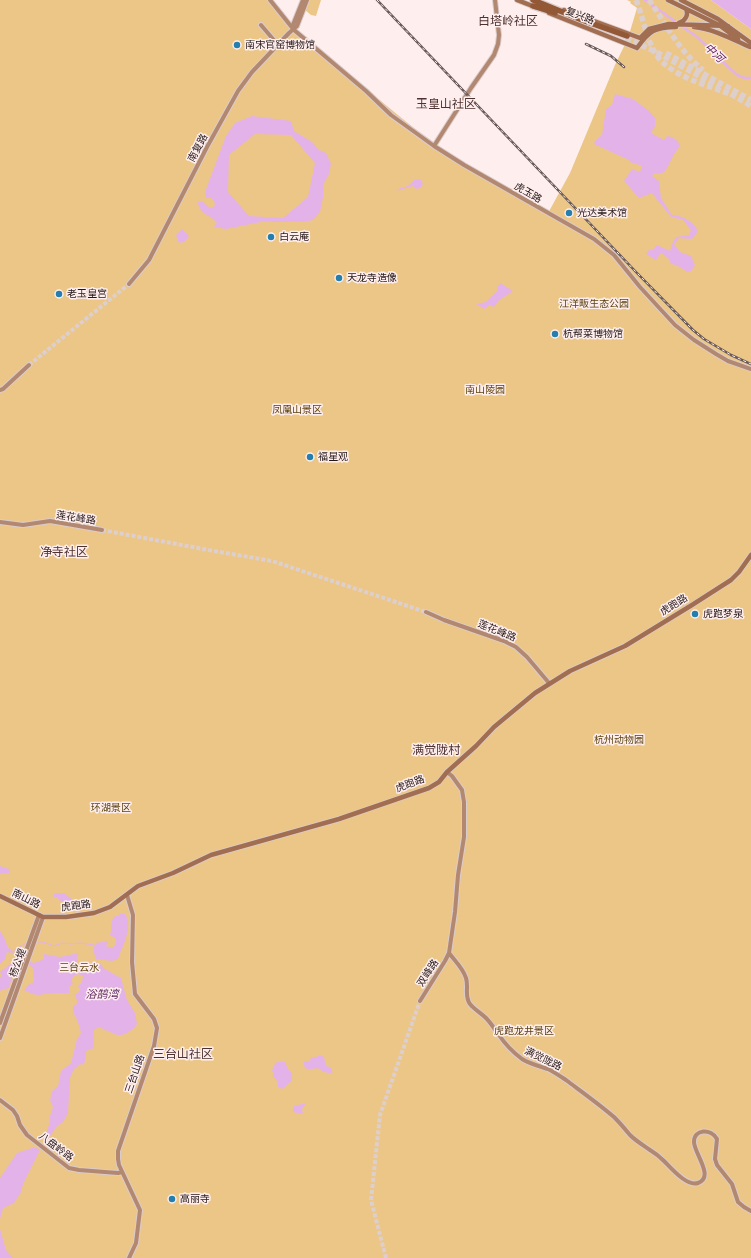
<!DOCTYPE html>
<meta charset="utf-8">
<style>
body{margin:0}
canvas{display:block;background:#feefee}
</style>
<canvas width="751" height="1258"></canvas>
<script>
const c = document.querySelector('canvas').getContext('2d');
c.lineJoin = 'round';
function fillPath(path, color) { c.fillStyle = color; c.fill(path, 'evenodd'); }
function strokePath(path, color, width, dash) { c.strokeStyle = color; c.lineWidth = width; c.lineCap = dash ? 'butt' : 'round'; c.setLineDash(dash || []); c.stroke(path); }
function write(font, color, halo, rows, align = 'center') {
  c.font = font + ' Raleway,"Noto Sans SC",sans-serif'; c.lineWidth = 3; c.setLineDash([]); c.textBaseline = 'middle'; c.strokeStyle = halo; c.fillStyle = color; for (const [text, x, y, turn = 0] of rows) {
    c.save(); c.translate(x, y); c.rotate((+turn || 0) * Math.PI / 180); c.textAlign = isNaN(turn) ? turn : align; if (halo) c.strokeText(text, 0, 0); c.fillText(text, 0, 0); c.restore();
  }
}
fillPath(new Path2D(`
 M0,0H270L290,24L327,57L442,151L547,215L570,173L615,65L628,38L637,8L630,3L631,2L627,0H711L751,29V1258H0Z
 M309,0H321L316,16L311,15L305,10Z`), '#ecc687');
fillPath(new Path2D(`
 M711,0H751V29Z
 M615,94L633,99L649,111L655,118V126L651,133L664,140L667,136C674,137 678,140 680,146L674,154L667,168L664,172L660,174L654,173L652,176L659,181L661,198L672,215C683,216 693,221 698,231L692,239L679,238L674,244L680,252L691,256L695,265L691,271L688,272L676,265L671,264L669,259L662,253L660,254L656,260L646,254L649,250H653L657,245L670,251L672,244L676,237L689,235L691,230L683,220L671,217L652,193L639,198L624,181L632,169L640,172L642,166L630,162L629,160L594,144L595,141L602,135L606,109L612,105Z
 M252,116L291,121L294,131L312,142L319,150L326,153L331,164L329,174L323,185V197L320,212L313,220L303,222H261L226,229L214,227L217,223L212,218L202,212L197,202L202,201L210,208L214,207C216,203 214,201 211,198H206L205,192L226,136L235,123ZM255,134L291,135L315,163L308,197L283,218L249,216L228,192L229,155Z
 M418,179L421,180L423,184L420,188L417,189L413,186L396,191C401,186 410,188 414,180Z
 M182,229L189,236L184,242L179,243L176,235Z
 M500,283L513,291L498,301L494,307L489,305L485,309L476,304L486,302L498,290L497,288Z
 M0,866L9,869L10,872L9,873L0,874Z
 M57,893H64L74,901L73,903L68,905L61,901L56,897H54V894Z
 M121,913L125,914C134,926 122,947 118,959L112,961L96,959C94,953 92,948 96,943L108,941L106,946L113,948L116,943L115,938L110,935C113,927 108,924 115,916H118Z
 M0,931L4,937L8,948L12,950L13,953L7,952L5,959L0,964Z
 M78,953L76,967L82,970L87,967H90L93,961L102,965L103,968L121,978L127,1000L135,1013L137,1024C134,1029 125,1036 118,1035C113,1034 104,1029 99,1027L94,1030V1048L86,1051L85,1062L82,1065L80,1064L74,1069L70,1078L68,1113L63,1122L56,1127L47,1141L44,1139L50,1122V1116L53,1107L50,1100L52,1091L58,1086L61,1071L71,1063L77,1039L81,1033C80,1029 79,1024 77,1020C75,1013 71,1014 74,1005L77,1004V1000L75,995V994L79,992L80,989L78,986L82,982L83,976L78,974L74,976L71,980L73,984C69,986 69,988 69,993C64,993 58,993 53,993C38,994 39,998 24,990L28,985L34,982L33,973L34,970L30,965L21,963L17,965L9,987L6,989H3L0,991V977L2,976L0,972L18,958L34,963L44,959V954L60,957Z
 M320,1055L324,1057L326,1066L330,1067L333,1072L330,1073H327L326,1072H323C318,1065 313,1070 307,1069L304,1066V1061H310L311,1057H316Z
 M277,1062H285L288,1069L292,1073V1081L282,1089L278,1087V1082L273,1076V1072L271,1070L274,1069V1065Z
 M306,1103L302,1109L303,1114H302L293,1112V1108L294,1106Z
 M35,1147L40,1150L23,1184L21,1192L14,1203L3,1208L0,1219V1178L17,1153Z
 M0,1229L6,1250L13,1258H0Z`), '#e3b2e9');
strokePath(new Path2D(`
 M36,942H43L54,946L62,943L71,944L80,943L94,945
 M13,951L28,942`), '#e3b2e9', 1);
strokePath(new Path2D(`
 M645,0L676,22
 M681,26L696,36L737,75L745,78H751`), '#e3b2e9', 2.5);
strokePath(new Path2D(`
 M29,365L129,284
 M102,530L214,551L272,561L426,612
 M386,1258L371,1200L380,1115L420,1001`), '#ddcfce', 4, [4, 2]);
strokePath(new Path2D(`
 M636,0C643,17 646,37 655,53C669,76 709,86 733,95
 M649,0C666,24 679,51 703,70
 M626,38L660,54L720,88
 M666,53L751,100
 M731,94L751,106`), '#ddcfce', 5.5, [5.5, 3]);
const secondary = new Path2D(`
 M270,0L294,30L366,91L391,115L434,146L464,165L594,239L614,255L640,287L675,325L694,340L716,354L728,361L751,369
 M261,25L278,45
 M294,29L293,25L303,0
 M434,146L471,88L494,55L498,44L499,35L495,0
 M129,284L149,260L207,147L238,91L252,72L289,33L297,26L307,0
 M0,390L3,389L29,365
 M0,522L23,525L50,521L102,530
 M426,612L444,620L504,641L516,647L527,657L549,683
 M127,895L133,915L132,962L135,994L154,1019L157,1028L154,1046L118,1151V1159L119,1165L140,1210L136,1243L129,1258
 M449,953C455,961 463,968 466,978C469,987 464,996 470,1004C475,1010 481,1013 486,1018C491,1023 495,1030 499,1035C505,1044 514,1053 522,1059C530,1064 539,1066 548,1069C554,1072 560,1076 566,1080C582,1092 599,1104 614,1117C620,1123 625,1129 630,1135C636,1141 643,1145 650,1150C655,1153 660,1157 664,1161C671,1168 687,1187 698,1183C715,1177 694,1153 694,1142C694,1129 711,1128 717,1139L715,1159L717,1165L732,1184L738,1202L744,1207L751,1211
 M420,1001L445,961L449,953L455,912L458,875L464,837V802L462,790L452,776L447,772
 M0,1023L39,915
 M0,1038L43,917
 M0,1100L13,1110L17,1116L20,1125L27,1135L69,1168L79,1170L118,1173L122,1172`);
const primary = new Path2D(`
 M517,0L535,7
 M668,0L719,25L738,39
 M681,0L718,19L751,43
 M564,10L640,38L649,29L669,24L728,26
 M549,13L637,48
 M679,23C685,21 689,15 686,9
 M694,27C714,29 732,39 750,47
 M637,48C649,31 655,27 676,27
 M0,896L43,917H66L94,913L110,907L138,886L173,873L211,855L339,819L429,788L439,782L447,772L476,746L494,727L535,693L570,671L625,646L692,605L731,580L739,572L751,555`);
const highway = new Path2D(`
 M533,0L582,20L627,36
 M533,6L555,13`);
strokePath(secondary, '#dbcccc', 6);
strokePath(primary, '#dbcccc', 6);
strokePath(highway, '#dbcccc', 8);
strokePath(secondary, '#b38870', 4);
strokePath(primary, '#a26e51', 4.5);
strokePath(highway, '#935835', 5.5);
const rail = new Path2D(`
 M377,0L637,273L693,330L704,339L731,355L751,364
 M586,44L611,56L624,67`);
strokePath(rail, '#685a5a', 2.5);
strokePath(rail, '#feefee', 1, [3]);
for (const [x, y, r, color] of [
 [237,45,4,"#247fad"],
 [569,213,4,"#247fad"],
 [271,237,4,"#247fad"],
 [339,278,4,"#247fad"],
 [59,294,4,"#247fad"],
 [555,334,4,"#247fad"],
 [310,457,4,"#247fad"],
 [695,614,4,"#247fad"],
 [172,1199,4,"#247fad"]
]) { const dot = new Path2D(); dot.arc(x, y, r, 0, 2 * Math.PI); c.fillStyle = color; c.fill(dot); strokePath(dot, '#feefee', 1.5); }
write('10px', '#241717', '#feefee', [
 ["复兴路",580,16,21],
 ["南复路",198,148,-62],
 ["虎玉路",528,193,30],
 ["莲花峰路",76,518,9],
 ["虎跑路",674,605,-32],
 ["莲花峰路",497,631,22],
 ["虎跑路",410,784,-20],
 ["南山路",26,899,26],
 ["虎跑路",76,906,-7],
 ["杨公堤",18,963,-70],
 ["双峰路",428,973,-57],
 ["满觉陇路",543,1059,26],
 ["三台山路",135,1074,-71],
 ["八盘岭路",56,1147,37]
]);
write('10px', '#241717', '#feefee', [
 ["南宋官窑博物馆",245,45],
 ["光达美术馆",577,213],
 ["白云庵",279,237],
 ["天龙寺造像",347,278],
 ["老玉皇宫",67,294],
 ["杭帮菜博物馆",563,334],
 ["福星观",318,457],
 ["虎跑梦泉",703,614],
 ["高丽寺",180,1199]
], 'left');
write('10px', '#5c4210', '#feefee', [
 ["江洋畈生态公园",594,304],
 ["南山陵园",485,390],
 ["凤凰山景区",297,410],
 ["杭州动物园",619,740],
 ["环湖景区",111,808],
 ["三台云水",79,968],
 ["虎跑龙井景区",524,1031]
]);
write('italic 11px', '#571e5f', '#feefee', [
 ["中河",714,53,43],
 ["浴鹄湾",102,995]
]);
write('12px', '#4e3231', '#feefee', [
 ["白塔岭社区",508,21],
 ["玉皇山社区",446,104],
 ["净寺社区",64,552],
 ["满觉陇村",436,750],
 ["三台山社区",183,1054]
]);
</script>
